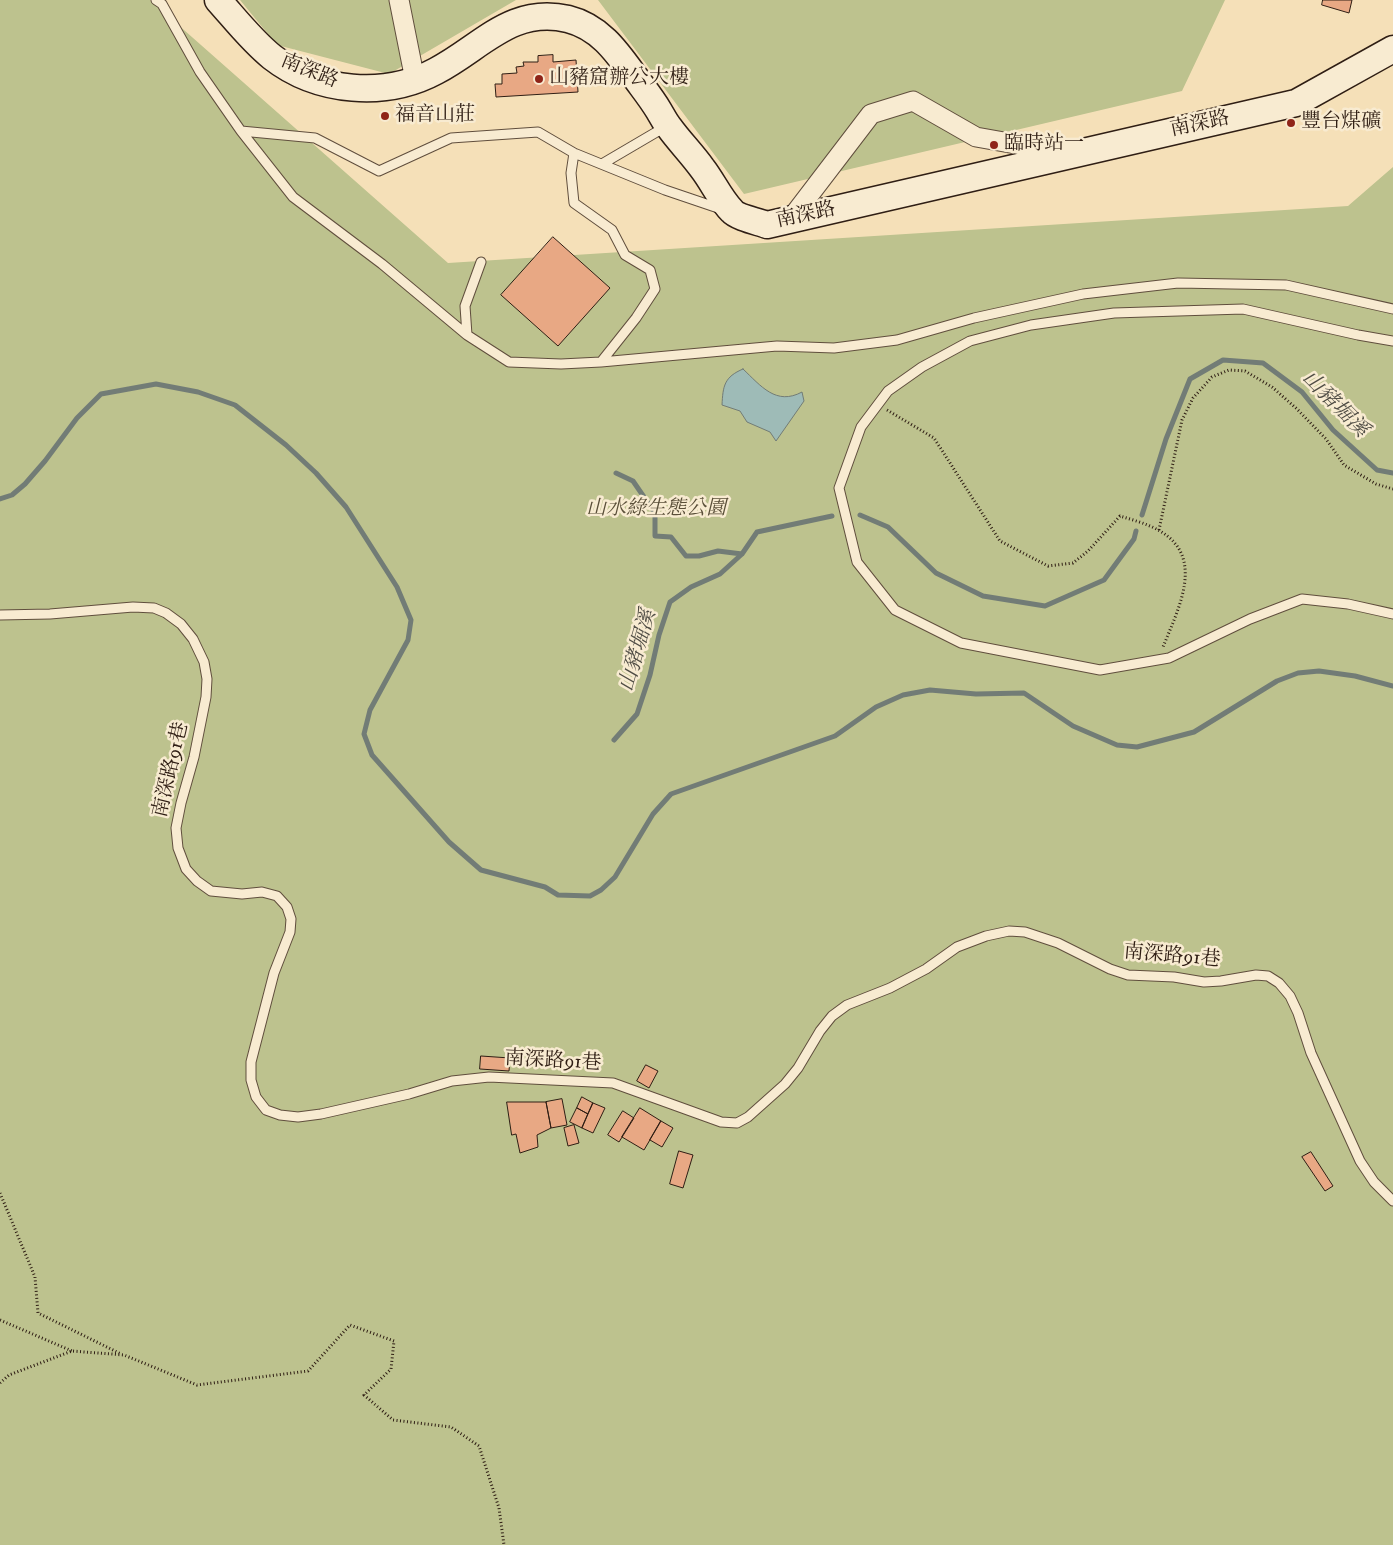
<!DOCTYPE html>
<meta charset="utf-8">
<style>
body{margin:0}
canvas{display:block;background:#f5e0b8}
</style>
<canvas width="1393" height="1545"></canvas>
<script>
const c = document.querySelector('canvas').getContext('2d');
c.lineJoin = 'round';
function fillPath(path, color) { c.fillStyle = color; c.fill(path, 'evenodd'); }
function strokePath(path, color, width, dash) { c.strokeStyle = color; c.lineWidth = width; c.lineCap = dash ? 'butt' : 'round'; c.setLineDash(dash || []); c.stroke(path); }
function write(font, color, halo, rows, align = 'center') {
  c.font = font + ' "IM FELL DW Pica","Noto Serif TC",serif'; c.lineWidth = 5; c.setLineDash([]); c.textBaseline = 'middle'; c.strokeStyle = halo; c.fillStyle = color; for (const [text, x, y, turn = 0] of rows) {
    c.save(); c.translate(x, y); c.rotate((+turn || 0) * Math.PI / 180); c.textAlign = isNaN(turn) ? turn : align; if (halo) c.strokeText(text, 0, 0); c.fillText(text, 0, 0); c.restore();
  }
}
fillPath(new Path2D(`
 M0,0H150L448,263L1348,206L1393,167V1545H0Z
 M240,0H516L389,74L277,45Z
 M598,0H1225L1182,91L744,194Z`), '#bdc28e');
const water = new Path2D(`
 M743,369C761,386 776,406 802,392L804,401L776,441L770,432L747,422L740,411L722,405C723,386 724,377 743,369Z`);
fillPath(water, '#9ebbb7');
strokePath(water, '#727c76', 1);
strokePath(new Path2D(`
 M616,473L633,481L655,513V536L671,537L686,556H699L718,551L742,554
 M0,499L12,495L25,484L45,461L77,418L101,394L156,384L198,392L235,405L286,445L316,473L346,507L397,587L411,620L408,640L370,710L364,734L372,755L449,842L481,870L545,887L558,895L590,896L601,890L615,877L653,814L671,794L835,736L876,707L903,695L930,690L976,694L1024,693L1073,726L1117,745L1137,747L1194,732L1277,681L1298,673L1319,671L1355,676L1393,686
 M860,515L888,527L936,573L983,596L1045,606L1104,580L1134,539L1136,531
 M1142,515L1166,439L1190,379L1223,360L1263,363L1302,392L1333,430L1377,470L1393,473
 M614,740L637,714L650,675L659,635L670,602L691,587L720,574L742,554L757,532L832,516`), '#727c76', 5);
const building = new Path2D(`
 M1323,0H1352L1349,13L1322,5Z
 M553,55V62L576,60L578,92L496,97L495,84H502V74L517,73L516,67L524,66L523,62H538V56Z
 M553,237L610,288L558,346L501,295Z
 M481,1056L510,1058L509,1071L480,1069Z
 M646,1065L658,1071L649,1088L637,1081Z
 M582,1097L593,1103L588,1114L577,1108Z
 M562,1099L567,1125L551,1128L546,1102Z
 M507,1102H546L551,1128L537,1135L538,1147L520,1153L516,1134L512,1135Z
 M593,1103L605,1108L593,1133L582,1128Z
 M577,1108L588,1114L582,1128L570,1122Z
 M640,1108L661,1121L644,1150L622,1137Z
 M623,1111L634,1118L619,1142L608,1135Z
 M661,1121L673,1128L662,1147L650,1140Z
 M574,1125L579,1143L568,1146L564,1128Z
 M679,1151L693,1155L683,1188L670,1184Z
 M1311,1152L1333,1186L1325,1191L1302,1157Z`);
fillPath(building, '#e8a884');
strokePath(building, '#2f1e14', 1);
const lane = new Path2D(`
 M156,0L162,4L200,72L241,131L315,138L379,171L451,138L538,132L574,153L665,190L721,209
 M241,131L293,197L382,264L467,335
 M574,153L571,173L574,203L612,230L625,255L650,270L655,289L636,318L601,362L777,346L834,348L897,340L974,318L1083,294L1178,283L1286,285L1393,309
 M602,164L665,127
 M481,262L465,306L467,335L509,362L561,364L601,362
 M1393,341L1358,335L1243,309L1114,313L1031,325L970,341L922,367L888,391L861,427L839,488L857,562L895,610L961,643L1100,670L1169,658L1250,619L1302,599L1348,604L1393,614
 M0,615L50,614L133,607L154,608L166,613L181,624L193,639L204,662L207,679L206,697L194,757L181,803L176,828L178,848L186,869L197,881L211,891L242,894L262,892L277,896L287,907L291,919L290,932L274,973L251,1062V1080L256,1097L266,1110L280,1115L298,1117L321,1114L409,1094L452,1081L489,1077L613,1083L721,1122L737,1123L748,1117L785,1084L798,1068L820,1031L832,1016L847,1005L890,988L926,969L957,947L986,936L1009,931L1025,932L1058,943L1110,969L1128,975L1174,977L1204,982L1221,981L1256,975L1268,976L1279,983L1290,996L1298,1013L1311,1053L1360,1161L1374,1182L1393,1201`);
const street = new Path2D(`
 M399,0L415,80
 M790,220L871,114L913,101L976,137L1066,153`);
const secondary = new Path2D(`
 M218,0C235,19 252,41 272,57C318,93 386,98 436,71C482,47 511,6 568,19C600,27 617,52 635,77C643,88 652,99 659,111C662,116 665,122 669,127C679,141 692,154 702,168C713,182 720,199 732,211C737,217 759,222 767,225L1296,103L1393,49`);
strokePath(lane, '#604e3d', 11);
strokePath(street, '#604e3d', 21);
strokePath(secondary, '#2f1e14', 29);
strokePath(new Path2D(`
 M887,410L934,438L1000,541L1048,566L1073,563L1088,551L1120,516C1133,520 1148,524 1160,531C1206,558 1178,609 1163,647
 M1159,530L1182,420L1193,398L1212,377L1229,370L1245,371L1272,387L1297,409L1326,439L1344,465L1376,484L1393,489
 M0,1193L35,1277L38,1313L121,1354
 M0,1320L72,1351
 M0,1383L9,1375L72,1351L124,1355L197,1385L308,1371L350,1325L394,1341L391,1369L364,1395L393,1420L451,1427L479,1446L499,1508L504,1545`), '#2f1e14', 3, [1, 2.5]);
strokePath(lane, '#f8ebd1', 9);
strokePath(street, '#f8ebd1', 19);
strokePath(secondary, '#f8ebd1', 26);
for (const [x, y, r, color] of [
 [539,79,5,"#8f2418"],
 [385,116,5,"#8f2418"],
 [1291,123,5,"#8f2418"],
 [994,145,5,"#8f2418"]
]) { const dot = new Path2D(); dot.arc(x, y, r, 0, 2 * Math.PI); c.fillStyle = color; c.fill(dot); strokePath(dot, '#f8ebd1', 2); }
write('20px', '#2f1e14', '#f8ebd1', [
 ["南深路",309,72,22],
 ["南深路",1200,125,-12],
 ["南深路",806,216,-12],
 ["南深路91巷",172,770,-77],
 ["南深路91巷",1172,957,5],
 ["南深路91巷",553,1062,3]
]);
write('20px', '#2f1e14', '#f8ebd1', [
 ["山豬窟辦公大樓",549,79],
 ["福音山莊",395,116],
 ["豐台煤礦",1301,123],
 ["臨時站一",1004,145]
], 'left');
write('italic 20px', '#5a4f39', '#f8ebd1', [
 ["山水綠生態公園",656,510]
]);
write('italic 21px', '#504d45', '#f8ebd1', [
 ["山豬堀溪",1334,405,45],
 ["山豬堀溪",639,651,-74]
]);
</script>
